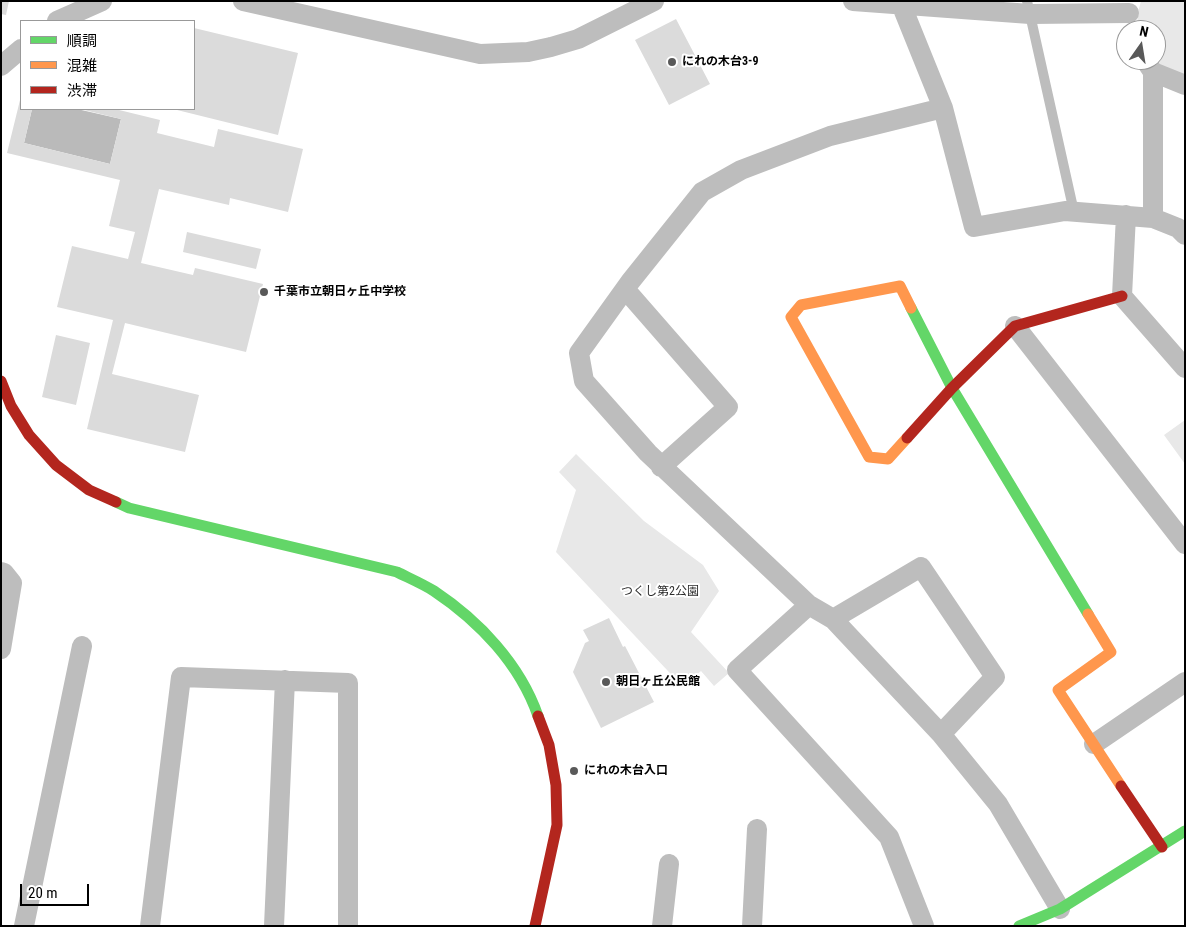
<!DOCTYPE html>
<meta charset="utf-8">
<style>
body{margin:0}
#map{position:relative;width:1186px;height:927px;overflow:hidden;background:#fff;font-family:"Roboto Condensed","Noto Sans JP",sans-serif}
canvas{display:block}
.frame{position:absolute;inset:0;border:2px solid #000;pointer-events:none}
.legend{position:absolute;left:20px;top:20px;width:175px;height:90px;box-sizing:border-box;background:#fff;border:1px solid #999;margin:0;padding:6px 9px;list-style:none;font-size:15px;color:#000}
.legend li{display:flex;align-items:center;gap:10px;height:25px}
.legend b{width:25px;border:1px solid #999}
.north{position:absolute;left:1116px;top:20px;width:50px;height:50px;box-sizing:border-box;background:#fff;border:1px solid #999;border-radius:50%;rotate:13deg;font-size:14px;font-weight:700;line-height:20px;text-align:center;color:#000}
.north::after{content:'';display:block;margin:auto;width:18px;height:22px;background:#595959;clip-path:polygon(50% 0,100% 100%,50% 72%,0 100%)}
.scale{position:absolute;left:20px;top:884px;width:69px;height:22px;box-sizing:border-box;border:2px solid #000;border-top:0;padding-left:6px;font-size:15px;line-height:18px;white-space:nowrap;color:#000;-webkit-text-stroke:4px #fff;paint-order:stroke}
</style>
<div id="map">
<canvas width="1186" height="927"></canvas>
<div class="frame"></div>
<ul class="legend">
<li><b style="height:6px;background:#63d668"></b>順調</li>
<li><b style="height:6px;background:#ff974d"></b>混雑</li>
<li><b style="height:6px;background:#b3261e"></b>渋滞</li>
</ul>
<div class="north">N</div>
<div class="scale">20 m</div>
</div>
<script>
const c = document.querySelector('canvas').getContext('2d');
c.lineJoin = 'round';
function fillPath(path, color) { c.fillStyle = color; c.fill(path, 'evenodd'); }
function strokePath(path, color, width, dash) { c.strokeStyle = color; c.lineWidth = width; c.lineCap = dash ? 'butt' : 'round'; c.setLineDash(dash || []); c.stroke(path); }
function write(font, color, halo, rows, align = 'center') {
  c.font = font + ' "Roboto Condensed","Noto Sans JP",sans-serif'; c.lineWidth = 4; c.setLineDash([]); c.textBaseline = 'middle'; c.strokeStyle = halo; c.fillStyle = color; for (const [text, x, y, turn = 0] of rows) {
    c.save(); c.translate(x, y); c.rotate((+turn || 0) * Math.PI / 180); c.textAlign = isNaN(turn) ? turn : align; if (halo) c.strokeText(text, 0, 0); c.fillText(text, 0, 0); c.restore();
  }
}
fillPath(new Path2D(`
 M1141,1H1185V75L1156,63V30H1139L1137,16Z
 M1185,420V464L1164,435Z
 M576,454L644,521L703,565L719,591L691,632L729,673L714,686L701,671L683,687L556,552L576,490L559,472Z`), '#e8e8e8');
fillPath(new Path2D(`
 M32,109H77L121,119L110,164L24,143Z`), '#bababa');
fillPath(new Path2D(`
 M1,1H9L6,15L1,14Z
 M676,19L710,84L669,105L635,40Z
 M194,28L298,53L278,135L173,109H194Z
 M21,96V109H32L24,143L110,164L121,119L80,109H115L160,120L157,133L214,147L218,129L303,149L288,212L230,198L229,205L159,189L141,263L193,275L195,268L263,284L246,352L125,323L112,374L199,395L185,452L87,429L113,320L57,307L72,246L128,259L135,232L109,226L120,180L7,153Z
 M187,232L261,249L256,269L183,252Z
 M56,335L90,343L76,405L42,397Z
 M609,618L623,647L625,646L654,702L601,728L573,672L585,643L589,641L583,630Z`), '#dbdbdb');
strokePath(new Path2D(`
 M1027,1L1074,212`), '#bdbdbd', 10);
strokePath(new Path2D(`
 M243,1L480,54L528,52L551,47L578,39L654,1
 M853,1L1030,14L1129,13
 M901,4L943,108L974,227L1065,211L1153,218L1178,228L1185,235
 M57,21L102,1
 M1145,60L1153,72L1185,85
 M1,66L21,49
 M1153,72V218
 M943,108L830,136L741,170L702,192L630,282L579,353L584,381L648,453L809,605L833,619L941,734L998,804L1060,909
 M1126,215L1122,296L1185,368
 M625,289L728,407L661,467
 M1015,326L1185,544
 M1,572L4,573L12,583L1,649
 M809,605L737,670L889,837L924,926
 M833,619L921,567L995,677L941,734
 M1094,744L1185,682
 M24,926L82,646
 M150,926L181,677L348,683V926
 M274,926L285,680
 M662,926L669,864
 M752,926L757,829`), '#bdbdbd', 20);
strokePath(new Path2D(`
 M911,308L952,388L1088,614
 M116,502L129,508L397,572C409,578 423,584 434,591C479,621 520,664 538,716
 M1019,926L1060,909L1185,831`), '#63d668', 11);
strokePath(new Path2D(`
 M907,438L888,459L869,457L791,317L801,305L900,286L911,308
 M1088,614L1111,652L1058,690L1121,786`), '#ff974d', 11);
strokePath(new Path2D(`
 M1,381L11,406L29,435L56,465L89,490L116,502
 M907,438L952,388L1015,326L1122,296
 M1121,786L1162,847
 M535,926L557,825L556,785L549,745L538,716`), '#b3261e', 11);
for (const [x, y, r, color] of [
 [672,62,5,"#595959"],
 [264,292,5,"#595959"],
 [606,682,5,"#595959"],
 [574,771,5,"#595959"]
]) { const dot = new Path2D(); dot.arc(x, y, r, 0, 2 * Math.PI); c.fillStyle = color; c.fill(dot); strokePath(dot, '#fff', 2); }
write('bold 12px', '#000', '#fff', [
 ["にれの木台3-9",682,62],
 ["千葉市立朝日ヶ丘中学校",274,292],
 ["朝日ヶ丘公民館",616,682],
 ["にれの木台入口",584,771]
], 'left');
write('12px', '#2c2c2c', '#fff', [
 ["つくし第2公園",660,592]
]);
</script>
